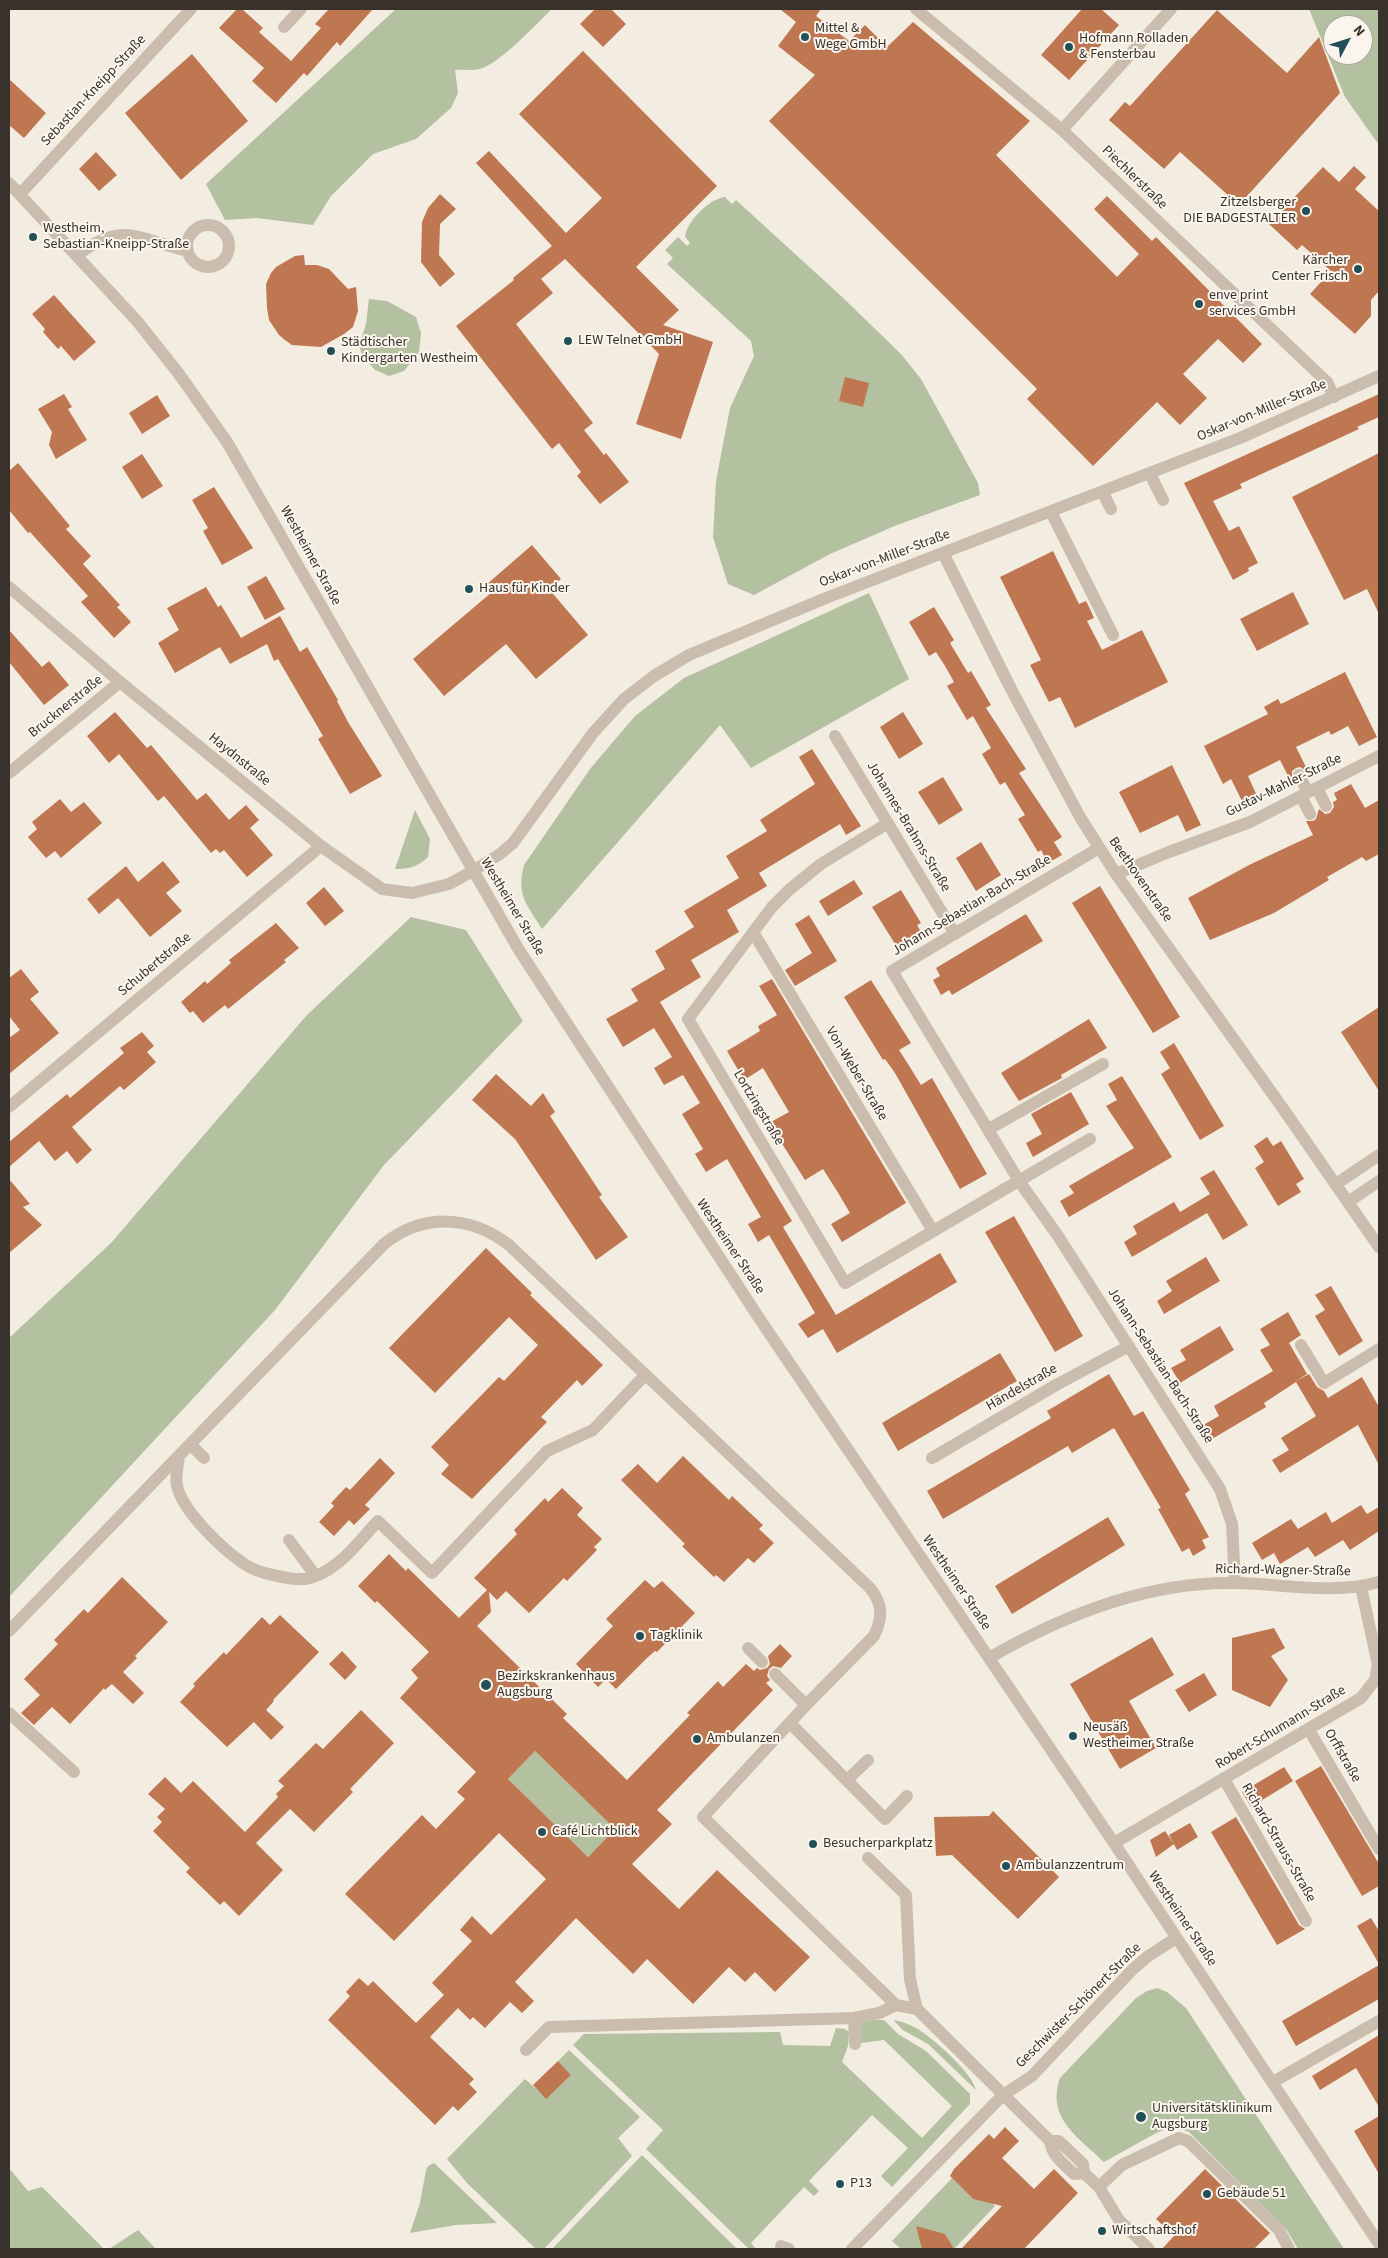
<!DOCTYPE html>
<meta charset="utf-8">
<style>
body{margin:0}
#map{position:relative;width:1388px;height:2258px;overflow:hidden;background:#f2ece1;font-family:"Source Sans 3",sans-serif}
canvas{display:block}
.frame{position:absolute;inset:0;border:10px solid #39312b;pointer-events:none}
.north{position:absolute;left:1323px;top:15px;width:50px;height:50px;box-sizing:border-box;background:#faf5ed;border:1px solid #ada79f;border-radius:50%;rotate:50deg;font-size:14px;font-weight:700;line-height:20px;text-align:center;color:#39312b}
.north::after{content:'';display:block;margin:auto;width:18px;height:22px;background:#234f58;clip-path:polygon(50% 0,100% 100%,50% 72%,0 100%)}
</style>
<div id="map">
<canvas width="1388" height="2258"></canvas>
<div class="frame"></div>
<div class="north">N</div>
</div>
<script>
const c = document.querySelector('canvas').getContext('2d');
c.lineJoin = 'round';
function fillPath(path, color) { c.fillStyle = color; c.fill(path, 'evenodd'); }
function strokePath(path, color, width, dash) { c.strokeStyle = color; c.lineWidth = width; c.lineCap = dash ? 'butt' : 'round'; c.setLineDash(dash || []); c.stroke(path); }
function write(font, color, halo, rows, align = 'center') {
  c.font = font + ' "Source Sans 3",sans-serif'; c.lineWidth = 4; c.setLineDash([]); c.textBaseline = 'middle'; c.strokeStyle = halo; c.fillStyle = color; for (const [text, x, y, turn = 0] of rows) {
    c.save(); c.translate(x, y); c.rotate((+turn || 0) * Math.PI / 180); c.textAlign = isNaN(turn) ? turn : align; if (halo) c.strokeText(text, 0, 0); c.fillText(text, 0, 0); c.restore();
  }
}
fillPath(new Path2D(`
 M396,9H552C536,24 499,65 479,69C472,71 462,69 455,70L458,93L451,108L416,139L373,154L331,196L313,225L257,218L225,220L206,184Z
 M1309,9H1379V145L1345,97ZM1333,25H1363V55H1333Z
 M725,197L732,204L736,200L840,295L901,354L921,379L978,483L980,495L897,525L830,554L754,595L728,584L713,537L716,481L730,408L754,356L751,341L667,264L673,258L665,250L678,237L687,246L690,243L685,237C687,221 709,199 725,197Z
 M369,299L387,301L416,317L421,333L419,353L404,371L389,376L375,370L362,355L359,346L366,324Z
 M869,593L909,679L751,768L720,725L542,929C527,905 516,895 524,865L590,769L635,716L684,678Z
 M415,810L430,839L428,857C417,867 410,869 395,869Z
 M411,917L466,930L523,1021L384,1165L275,1310L9,1597V1338L111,1243L307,1015Z
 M535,1751L615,1829L588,1857L508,1779Z
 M1157,1988L1167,1992L1186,2008L1344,2249H1298L1286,2229L1189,2132L1174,2127L1158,2132L1104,2162C1078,2137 1046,2118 1060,2078L1136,1998L1147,1991Z
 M867,2020H884L898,2034L926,2051L970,2094V2104L892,2187L881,2176L908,2148L872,2115L809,2181L819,2191L814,2196L804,2187L751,2243L756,2249H749L646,2149L663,2130L573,2045L584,2034L780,2032L783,2045L830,2046L836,2028L845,2029L849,2032L848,2046L842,2062L922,2138L952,2106L884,2040L861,2043L860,2023Z
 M893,2020C900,2021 906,2023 912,2026C929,2034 972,2072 976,2090L928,2044L903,2030Z
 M569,2050L640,2117L618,2138L632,2156L544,2249H536L467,2183L447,2159L525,2079L546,2098L571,2075L558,2061Z
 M642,2155L737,2249H552Z
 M434,2163L497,2223L456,2225L410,2233L420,2203L426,2170L428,2166Z
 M9,2168L28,2191L42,2187L104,2249H9Z
 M952,2178L973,2199L978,2200L985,2196L995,2206L954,2249H901L892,2241Z
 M138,2230L156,2249H109Z`), '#b3c1a1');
fillPath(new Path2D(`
 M237,9H242L263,28L259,32L291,61L321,28L315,24L329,9H373L340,46L337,42L307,76L304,73L276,103L252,81L264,68L219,28Z
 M595,9H611L626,24L603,47L580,24Z
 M780,9H821L816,16L849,41L865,25L887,47L913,22L1030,121L996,155L1117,277L1139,254L1094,209L1107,196L1152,241L1156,237L1262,344L1243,363L1218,339L1183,374L1207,398L1180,425L1157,402L1093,466L1027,399L1037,389L769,121L815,75L778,46L796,22Z
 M1082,9H1101L1119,25L1069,80L1041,55Z
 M1217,10L1287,73L1319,37L1340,93L1239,205L1180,152L1164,169L1109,120L1125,102L1130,106Z
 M583,51L717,186L636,267L679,310L663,325L713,342L681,439L636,424L659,354L565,259L541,279L553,293L516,324L593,423L584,430L604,455L606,453L629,482L600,504L577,476L581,472L559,443L552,449L456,326L514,280L513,278L552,246L476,163L489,151L566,233L602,198L519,114Z
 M192,54L248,121L181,180L125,113Z
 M9,79L46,113L24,138L9,125Z
 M96,152L117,175L99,191L79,169Z
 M1354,166L1366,177L1355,189L1379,211V291L1371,300V316L1355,334L1310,294L1331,271L1302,245L1297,250L1269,224L1323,167L1339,182Z
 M440,194L456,209L440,224L439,255L455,274L440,287L421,262L422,222L428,208Z
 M304,255L305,265H317L329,269L348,289L356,287L358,311L353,327L344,334L321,347L292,345L285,340L279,335L269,320L267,308L266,284L271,273L276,267L288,260L295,256Z
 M54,295L96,342L74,361L61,346L58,349L43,332L45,329L32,314Z
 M845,377L869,383L863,407L839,401Z
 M64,394L72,407L68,409L87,440L56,459L49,445L52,432L38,409Z
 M1379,394V417L1357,427L1359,429L1240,484L1242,488L1213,501L1229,531L1239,526L1258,563L1248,568L1249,571L1233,580L1184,483Z
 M157,395L170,416L142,434L129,413Z
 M1379,453V614L1367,589L1344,600L1292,497Z
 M142,454L163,486L142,499L122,467Z
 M18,463L70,526L66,529L91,556L83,564L120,605L117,607L131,622L114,638L81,602L88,596L30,532L28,533L9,510V471Z
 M214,487L253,548L222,565L203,531L208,528L192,500Z
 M532,545L561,579L549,589L588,635L536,679L506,644L444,696L413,659L492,592L486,585Z
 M1053,551L1079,604L1086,601L1090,609L1094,618L1087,621L1102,650L1142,630L1168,682L1075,728L1060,697L1049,702L1030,665L1041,660L1000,577Z
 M266,576L285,609L265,620L247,587Z
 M206,587L218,607L221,605L241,638L280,616L300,652L307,647L338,700L337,701L348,722L382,776L350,794L318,739L323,736L278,659L274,661L267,644L230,664L220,647L175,673L158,643L179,630L167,608Z
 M1293,592L1309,624L1257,651L1240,619Z
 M934,607L954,640L950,643L968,673L971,671L991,705L986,708L1026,769L1019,773L1062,837L1054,842L1062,855L1048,863L1041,850L1038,852L1018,819L1025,815L1015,799L1005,782L1000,785L982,754L991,748L973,716L967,720L947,686L954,682L945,666L936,652L929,656L909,622Z
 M9,630L42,667L49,661L69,685L44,705L9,662Z
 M1345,672L1377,737L1359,746L1348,726L1331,735L1329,731L1296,747L1308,771H1306L1300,767L1296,768L1292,771V779L1290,780L1280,760L1248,776L1258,798L1244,805L1231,779L1223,784L1204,746L1268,714L1264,707L1278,699L1281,704Z
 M115,712L147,748L151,745L197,800L206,793L229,820L246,805L259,820L250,828L273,855L247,877L224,850L220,853L216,849L211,853L164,796L158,801L119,754L109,763L87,736Z
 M903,712L923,744L899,759L880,727Z
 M812,749L861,826L846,835L840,824L759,873L767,886L727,910L739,932L691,960L701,977L660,1002L792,1221L783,1227L836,1315L940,1253L957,1282L837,1353L823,1329L808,1338L798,1324L815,1313L769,1235L758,1242L748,1224L761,1217L727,1159L706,1172L695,1154L703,1149L682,1114L700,1103L683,1075L664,1085L654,1068L672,1057L654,1028L623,1047L606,1019L638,1001L631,989L665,969L655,951L694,927L684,911L739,878L726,856L767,831L760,820L815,784L799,757Z
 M1172,765L1201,825L1186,832L1178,815L1140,833L1119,792Z
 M943,777L963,810L939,825L918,792Z
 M1351,784L1365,808L1379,800V854L1366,861L1362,857L1327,877L1329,880L1274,913L1210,940L1188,898L1251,864L1313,835L1306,821H1313L1316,819L1319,809L1325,814L1330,813L1334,807L1333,802L1337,800L1334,793Z
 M60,799L71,812L84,802L102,823L61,858L55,851L46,858L28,837L37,829L32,822Z
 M981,842L1001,875L976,891L956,858Z
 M163,861L180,882L166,893L182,911L150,937L118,898L99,914L87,899L126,866L138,882Z
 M854,880L863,894L828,916L819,901Z
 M1100,886L1180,1017L1153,1033L1072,903Z
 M324,887L344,911L325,926L306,903Z
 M901,890L921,923L917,925L924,937L900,952L872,907Z
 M1026,914L1043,941L952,995L949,990L941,995L933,980L940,976L936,968Z
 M809,915L837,961L795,986L785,970L812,953L795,924Z
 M276,923L299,948L284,960L286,962L228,1009L225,1005L203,1023L193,1011L190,1013L181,1002L205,981L207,984L231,963L229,960Z
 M21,969L39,992L30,999L59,1033L9,1074V1038L20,1030L9,1016V978Z
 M772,979L906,1203L842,1242L831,1224L850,1213L837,1191L823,1169L805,1180L769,1123L789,1112L763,1068L744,1080L727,1051L760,1031L758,1026L777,1015L759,986Z
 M871,980L911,1043L899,1050L908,1064L921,1085L932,1078L987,1174L960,1189L895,1073L885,1059L883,1060L844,997Z
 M1379,1007V1091L1341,1032Z
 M1089,1019L1107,1048L1061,1075L1062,1078L1019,1101L1001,1073Z
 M142,1032L154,1046L147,1052L156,1062L124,1090L120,1086L72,1127L92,1150L77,1164L67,1151L55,1161L39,1141L9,1167V1142L67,1094L70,1098L124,1053L120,1048Z
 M1174,1043L1224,1126L1200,1140L1161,1074L1170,1068L1160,1052Z
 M496,1074L531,1106L543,1093L555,1112L550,1116L602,1195L599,1197L628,1237L596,1260L515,1139L472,1100Z
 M1122,1076L1172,1157L1069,1217L1060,1201L1074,1193L1069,1186L1134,1148L1106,1106L1117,1100L1108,1084Z
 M1071,1092L1089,1124L1033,1157L1026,1143L1042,1134L1031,1114Z
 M1267,1137L1273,1146L1281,1141L1304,1179L1296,1184L1301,1192L1278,1206L1255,1168L1264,1162L1254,1146Z
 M1214,1170L1248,1225L1223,1240L1207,1213L1132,1257L1124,1242L1137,1234L1133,1226L1174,1202L1180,1212L1210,1194L1200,1178Z
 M9,1179L30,1204L23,1207L42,1225L9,1253Z
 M1014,1216L1083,1336L1055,1352L985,1232Z
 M486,1248L532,1293L530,1295L603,1365L582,1386L577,1380L541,1417L547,1422L472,1499L441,1474L449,1465L431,1447L499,1377L504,1381L538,1345L509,1317L435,1393L389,1348Z
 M1206,1257L1220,1281L1164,1314L1157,1301L1172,1291L1166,1281Z
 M1331,1286L1363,1341L1339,1356L1315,1316L1325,1310L1315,1295Z
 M1288,1312L1301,1335L1289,1343L1307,1374L1296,1381L1309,1374L1317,1387L1324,1391L1328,1398L1362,1377L1379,1407V1465L1358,1425L1280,1473L1272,1460L1289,1450L1281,1438L1316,1416L1296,1382L1264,1403L1266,1407L1212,1439L1203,1425L1219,1416L1214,1406L1273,1371L1260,1350L1270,1345L1260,1329Z
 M1220,1326L1234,1350L1180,1383L1171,1368L1186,1360L1180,1350Z
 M1000,1353L1017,1381L898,1451L882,1423Z
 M1109,1374L1134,1416L1143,1411L1190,1490L1185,1494L1209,1537L1202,1540L1206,1548L1193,1556L1189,1548L1182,1552L1158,1509L1161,1508L1114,1428L1072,1453L1068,1446L943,1519L927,1491L1051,1418L1047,1411Z
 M683,1456L729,1500L732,1496L763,1525L759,1529L774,1543L754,1563L748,1558L724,1582L716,1575L714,1577L690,1554L682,1546L685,1544L621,1480L638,1464L657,1483Z
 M380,1458L395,1473L365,1505L370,1509L354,1525L349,1520L334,1536L319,1522L334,1506L331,1503L346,1487L350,1490Z
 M562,1488L583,1508L577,1515L602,1539L594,1547L597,1550L567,1581L564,1578L529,1613L506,1591L497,1600L489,1592L491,1612L477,1626L567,1714L563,1718L627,1780L690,1715L687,1713L718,1681L723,1687L746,1664L754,1671L757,1668L760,1670L767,1668L770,1664L768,1656L780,1644L792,1656L781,1668L773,1666L769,1669L767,1676L770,1680L766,1683L773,1690L657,1810L672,1824L632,1864L679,1909L717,1870L810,1957L775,1992L755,1972L745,1982L729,1967L693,2004L647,1959L633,1974L576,1918L515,1982L534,2001L522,2013L510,2002L485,2028L473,2017L470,2020L458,2008L430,2037L474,2079L469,2084L477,2092L458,2111L453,2106L435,2125L328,2020L350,1996L346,1992L359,1978L368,1986L373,1981L416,2023L444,1995L432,1983L472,1941L460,1930L472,1916L491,1935L546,1879L499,1833L394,1941L345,1894L422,1815L436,1829L465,1799L457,1792L476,1772L400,1698L418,1678L411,1670L429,1652L377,1601L375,1603L358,1586L389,1554L406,1571L408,1568L459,1618L487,1590L474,1578L517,1534L514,1530L545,1498L548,1502ZM535,1751L615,1829L588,1857L508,1779Z
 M1361,1505L1367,1514L1379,1507V1531L1350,1550L1343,1540L1315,1557L1308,1547L1280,1564L1274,1553L1262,1560L1252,1543L1291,1519L1298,1529L1326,1512L1332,1523Z
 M1108,1517L1125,1545L1012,1614L995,1586Z
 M122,1577L168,1622L135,1656L137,1658L123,1672L144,1693L133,1704L112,1684L105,1690L104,1688L70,1724L52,1707L34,1725L21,1713L40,1695L24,1679L58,1644L54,1640L84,1609L88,1613Z
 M645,1580L654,1588L662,1581L695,1613L657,1652L655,1651L647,1658L616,1689L606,1679L598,1687L576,1664L613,1626L606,1619Z
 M280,1615L319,1652L273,1700L274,1701L266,1710L284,1727L271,1740L254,1722L227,1747L180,1702L195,1686L193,1684L224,1652L226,1655L262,1617L270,1625Z
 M1274,1628L1285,1648L1271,1656L1288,1680L1270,1707L1232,1690V1638Z
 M1152,1637L1174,1675L1129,1701L1156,1748L1120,1769L1070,1684Z
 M342,1651L357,1667L345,1680L329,1664Z
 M1204,1673L1217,1695L1189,1712L1175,1690Z
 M361,1710L394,1743L350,1789L353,1792L314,1832L290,1809L256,1843L283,1870L239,1916L224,1901L220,1905L186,1872L190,1868L153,1831L162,1822L157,1817L165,1809L148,1794L165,1777L181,1793L193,1781L245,1832L278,1797L276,1794L284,1786L278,1781L316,1743L323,1749Z
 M1321,1766L1379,1864V1886L1362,1896L1295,1781Z
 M1284,1767L1293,1781L1251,1807L1242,1792Z
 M993,1811L1059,1877L1018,1919L952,1855L936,1856L934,1817L989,1816Z
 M1236,1817L1299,1925L1305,1929L1277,1945L1211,1832Z
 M1190,1823L1198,1837L1177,1850L1169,1835Z
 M1165,1831L1174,1844L1156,1857L1150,1840Z
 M1371,1918L1379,1931V1964L1357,1926Z
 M1379,1965V1999L1296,2046L1282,2021Z
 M1379,2035V2107L1356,2068L1320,2090L1312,2076Z
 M558,2061L571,2075L546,2099L533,2085Z
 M1379,2116V2174L1354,2131Z
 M1005,2127L1019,2141L1002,2158L1034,2189L1054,2169L1078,2193L1024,2249H961L1002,2206L973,2199L950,2176L954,2169L989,2134L994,2139Z
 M1205,2169L1270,2233L1254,2249H1162L1174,2236L1156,2219Z
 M916,2226L945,2234L954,2249H922Z`), '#bf7752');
strokePath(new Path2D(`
 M916,9L1062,130L1327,382L1334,397
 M284,27L301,9
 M1062,130L1171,9
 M9,183L137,321L179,374L227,442L519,950L759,1318L1114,1843L1379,2244
 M20,194L191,9
 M187 246a21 21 0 1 1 42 0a21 21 0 1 1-42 0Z
 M77,255C120,223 133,236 180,249L187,250
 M1150,474L1163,500
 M1103,493L1111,509
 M1051,512L1113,635
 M943,553L1011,689L1080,817L1116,874L1284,1110L1379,1247
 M9,587L120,682L321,846L382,889L412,893L449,884L473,871L500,854L513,843L593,733L624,699L654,676L689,655L826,598L1240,438L1379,376
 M835,736L955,934
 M9,773L120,682
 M1299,775L1308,792
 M1317,788L1326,806
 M1301,796L1310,814
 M888,823L821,864L789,890L772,907L688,1019L845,1283L1090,1139
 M1099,848L892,971L1019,1181L1058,1236L1220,1489L1232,1524L1235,1583
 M1116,874L1169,852L1250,822L1379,756
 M753,932L933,1231
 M9,1107L321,846
 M989,1129L1103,1064
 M1336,1184L1379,1155
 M1348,1202L1379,1181
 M1301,1345L1324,1383L1379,1349
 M190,1444L204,1458
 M179,1456C178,1465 175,1477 177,1486C183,1512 224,1551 246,1565C257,1573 291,1580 305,1579C336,1574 358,1542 378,1521L432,1573L547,1451L593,1430L645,1375
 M932,1458L1056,1385L1129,1346
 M289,1540L315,1575
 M9,1631L384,1244C423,1213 470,1215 509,1245L870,1588C883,1604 883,1617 874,1636L806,1705L703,1817L896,2005L917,2009
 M748,1648L762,1662
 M989,1658C1063,1615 1149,1581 1236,1583C1284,1584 1333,1595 1379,1582
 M775,1674L806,1705
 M9,1713L74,1772
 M790,1723L885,1819L907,1796
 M1309,1730L1379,1849
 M1224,1779L1306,1921
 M847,1780L868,1760
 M1114,1843L1361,1698L1375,1680L1378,1665L1361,1587
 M868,1858L906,1895L910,1979L917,2009
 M917,2009L1050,2141C1052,2156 1063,2163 1074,2174L1084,2173
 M854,2018L855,2044
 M526,2050L549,2027L854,2018L879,2013L896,2005
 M1273,2082L1379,2021
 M1050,2141H1059L1083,2164L1084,2173L1099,2187L1119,2220L1149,2249
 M1099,2187L1122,2165L1179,2138L1188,2141L1279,2230L1289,2249
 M781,2246L789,2249
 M852,2249L1003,2095L1032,2076L1132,1970L1147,1957L1176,1938`), '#cabdad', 12);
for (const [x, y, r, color] of [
 [805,37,5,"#234f58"],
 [1069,47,5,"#234f58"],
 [1306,211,5,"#234f58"],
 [33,237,5,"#234f58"],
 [1358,269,5,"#234f58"],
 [1199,304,5,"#234f58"],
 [568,341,5,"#234f58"],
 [331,351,5,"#234f58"],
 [469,589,5,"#234f58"],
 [640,1636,5,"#234f58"],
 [486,1685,6,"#234f58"],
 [1073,1736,5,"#234f58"],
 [697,1739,5,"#234f58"],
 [542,1832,5,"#234f58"],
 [813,1844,5,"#234f58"],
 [1006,1866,5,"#234f58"],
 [1141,2117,6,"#234f58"],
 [840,2184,5,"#234f58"],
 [1207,2194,5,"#234f58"],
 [1102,2231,5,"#234f58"]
]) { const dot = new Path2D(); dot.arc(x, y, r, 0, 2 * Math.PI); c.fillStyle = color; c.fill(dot); strokePath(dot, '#faf5ed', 2); }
write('14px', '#39312b', '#faf5ed', [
 ["Mittel &",815,29],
 ["Wege GmbH",815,45],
 ["Hofmann Rolladen",1079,39],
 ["& Fensterbau",1079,55],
 ["Zitzelsberger",1296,203,"right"],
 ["DIE BADGESTALTER",1296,219,"right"],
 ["Westheim,",43,229],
 ["Sebastian-Kneipp-Straße",43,245],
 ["Kärcher",1348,261,"right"],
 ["Center Frisch",1348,277,"right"],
 ["enve print",1209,296],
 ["services GmbH",1209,312],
 ["LEW Telnet GmbH",578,341],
 ["Städtischer",341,343],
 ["Kindergarten Westheim",341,359],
 ["Haus für Kinder",479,589],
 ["Tagklinik",650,1636],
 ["Bezirkskrankenhaus",497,1677],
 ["Augsburg",497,1693],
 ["Neusäß",1083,1728],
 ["Westheimer Straße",1083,1744],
 ["Ambulanzen",707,1739],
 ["Café Lichtblick",552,1832],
 ["Besucherparkplatz",823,1844],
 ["Ambulanzzentrum",1016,1866],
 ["Universitätsklinikum",1152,2109],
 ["Augsburg",1152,2125],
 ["P13",850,2184],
 ["Gebäude 51",1217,2194],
 ["Wirtschaftshof",1112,2231]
], 'left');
write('14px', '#39312b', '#faf5ed', [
 ["Sebastian-Kneipp-Straße",94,91,-47],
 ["Piechlerstraße",1134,178,44],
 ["Oskar-von-Miller-Straße",1262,411,-23],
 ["Westheimer Straße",310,556,61],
 ["Oskar-von-Miller-Straße",885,559,-21],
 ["Brucknerstraße",66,707,-39],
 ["Haydnstraße",239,760,39],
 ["Gustav-Mahler-Straße",1284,786,-26],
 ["Johannes-Brahms-Straße",908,827,59],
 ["Beethovenstraße",1140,880,55],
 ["Johann-Sebastian-Bach-Straße",972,906,-31],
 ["Westheimer Straße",512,907,59],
 ["Schubertstraße",155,965,-40],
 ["Von-Weber-Straße",856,1074,59],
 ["Lortzingstraße",758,1108,59],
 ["Westheimer Straße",730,1247,56],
 ["Johann-Sebastian-Bach-Straße",1160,1366,57],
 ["Händelstraße",1022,1388,-30],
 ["Richard-Wagner-Straße",1283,1571,1],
 ["Westheimer Straße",956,1583,56],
 ["Robert-Schumann-Straße",1281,1728,-31],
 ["Orffstraße",1342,1756,60],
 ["Richard-Strauss-Straße",1278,1843,60],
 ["Westheimer Straße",1182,1919,56],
 ["Geschwister-Schönert-Straße",1079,2006,-45]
]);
</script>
